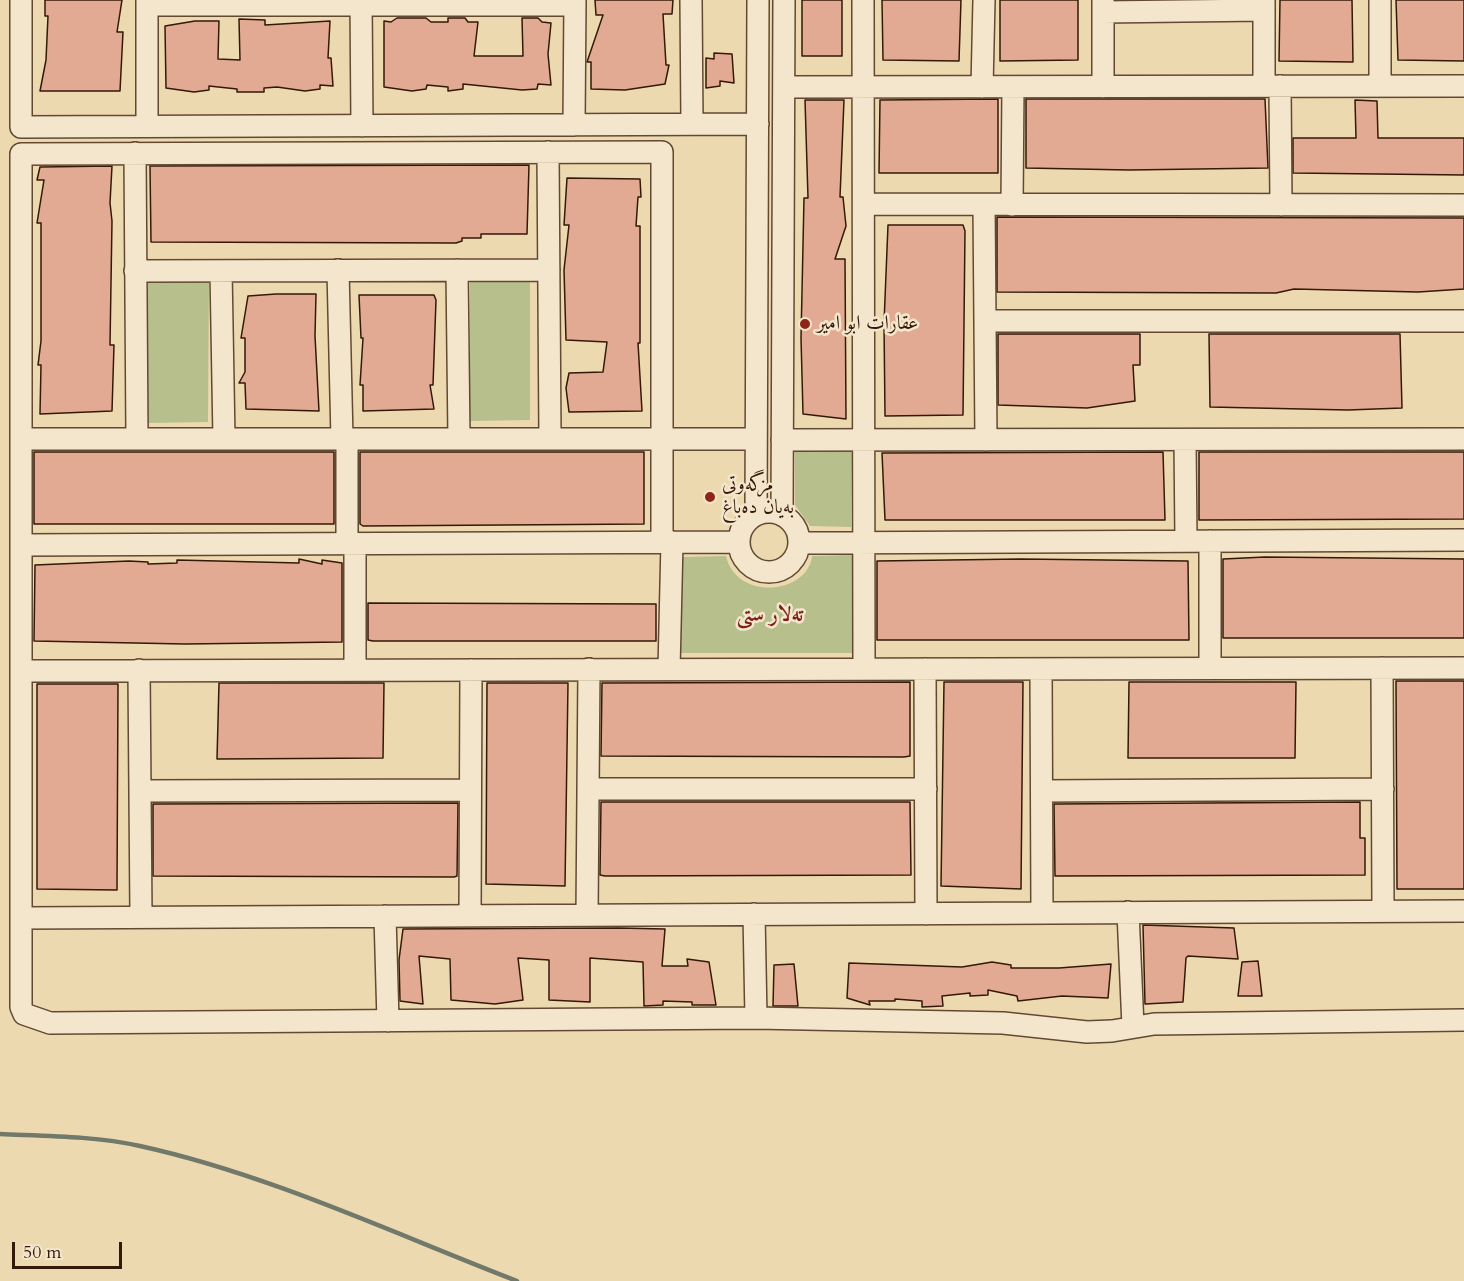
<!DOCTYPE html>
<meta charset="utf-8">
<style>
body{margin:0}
#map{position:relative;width:1464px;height:1281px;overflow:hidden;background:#edd9b0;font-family:Cardo,serif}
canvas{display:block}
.scale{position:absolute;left:12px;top:1242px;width:110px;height:27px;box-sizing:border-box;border:3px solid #341908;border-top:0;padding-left:8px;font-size:18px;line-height:21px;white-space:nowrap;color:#341908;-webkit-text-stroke:4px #f3e6cc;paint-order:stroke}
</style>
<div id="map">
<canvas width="1464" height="1281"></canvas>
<div class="scale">50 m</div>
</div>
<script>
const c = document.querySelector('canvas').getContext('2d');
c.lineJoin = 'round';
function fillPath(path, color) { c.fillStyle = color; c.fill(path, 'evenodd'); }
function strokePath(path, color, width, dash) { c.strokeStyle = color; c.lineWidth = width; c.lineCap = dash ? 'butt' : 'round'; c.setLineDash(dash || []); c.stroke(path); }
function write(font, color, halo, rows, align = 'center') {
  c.font = font + ' Cardo,Amiri,serif'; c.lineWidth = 5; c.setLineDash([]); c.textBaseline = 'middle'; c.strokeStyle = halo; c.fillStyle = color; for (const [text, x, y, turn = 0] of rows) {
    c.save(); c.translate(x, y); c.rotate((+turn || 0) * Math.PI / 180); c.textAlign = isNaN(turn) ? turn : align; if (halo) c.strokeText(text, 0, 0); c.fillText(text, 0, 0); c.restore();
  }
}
fillPath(new Path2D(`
 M470,274H530V420L470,421Z
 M148,276H209L208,422L148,423Z
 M795,447H852L851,527L810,526L795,505Z
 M854,555L855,653H679L681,557L726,556C737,602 808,594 812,556Z`), '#b7bf8c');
strokePath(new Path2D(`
 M0,1134C46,1136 95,1136 140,1146C268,1174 395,1234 517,1281`), '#717a6a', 4.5);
const building = new Path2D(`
 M45,0H122L117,32H123L120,91H40L46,60L48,16H45Z
 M595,0H673L672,14H663L666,65H669L665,84L625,90L591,89V62H587L603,15H596Z
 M802,0H842V56H802Z
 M882,0H961L959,61L883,60Z
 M1000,0H1078V60L1000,61Z
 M1280,0H1352L1353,62L1279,61Z
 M1396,0H1464V61L1398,60Z
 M397,18H426L431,22H448V18H465L468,22H478L474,56H523L522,18H538L542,22L551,23L548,54L551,85L538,84L537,89L522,90L463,84V89L448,91V87L427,85L426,89L412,91L384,87V21L391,22Z
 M239,19L265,20V25L330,21L328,58H331L333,86L320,85V89L305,91L277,87L264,88V92H237V89L209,86V90L194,92L166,88L165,26L195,21H219L218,59L240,60Z
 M714,53L732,54L734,83L720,81V86L706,88V58L714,59Z
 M998,99V173H879L880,100Z
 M1026,99H1265L1268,168L1129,170L1026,168Z
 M805,100H844L840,197H843L846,226L835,259H845L846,419L803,414L801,338L804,198H808Z
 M1355,100L1377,101L1378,138H1464V175L1293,173V138H1356Z
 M529,165L527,234H481V238H462V241L456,243L151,242L150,166Z
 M112,166L110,203L112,221L110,345H114L112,411L40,414L41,365H38L41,341V223H37L44,180H37L40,167Z
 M567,178L640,179L641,197H638L636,226H640V343H638L642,411L569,412L566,388L569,373L603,372L607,342L566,340L564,270L569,225H564Z
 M997,217L1464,218V289L1418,292L1294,289L1276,293L997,292Z
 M888,225H963L965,231L963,415L885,416L884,323Z
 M276,294H316L315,336L319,411L246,409L245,383H239L245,372V338H241L248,296Z
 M359,295H434L436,300L433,385H430L434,409L363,411V385H360L363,338H361Z
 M998,334H1140V365H1133L1135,401L1087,408L998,405Z
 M1209,334H1400L1402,408L1348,410L1210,407Z
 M34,452H334V524H34Z
 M360,452H644V524L363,526L360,524Z
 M1163,452L1165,520H885L882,453Z
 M1199,452H1464V519L1199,520Z
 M1265,557L1464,559V638H1223V559Z
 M299,559L322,564V560L342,563V642L185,644L34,641L35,565L129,561L148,562V564L177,563V560L299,563Z
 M1021,559L1188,561L1189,640H877V561Z
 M368,603L656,604V641H373L368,640Z
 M1396,681H1464V889H1397Z
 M910,682V756L904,757L601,756L602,683Z
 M944,682H1023L1021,889L941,886Z
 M1129,682H1296L1295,758H1128Z
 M219,683H384L383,758L217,759Z
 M487,683H568L565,886L486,884Z
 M37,684H118L117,890L37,889Z
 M601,802H910L911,875L605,876L600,875Z
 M1360,802V838H1365V875L1055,876L1054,804Z
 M458,803L457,876L454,877L153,876V804Z
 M1143,925L1234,928L1238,959L1188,956L1186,958L1183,1002L1145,1004Z
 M619,928L665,929L662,966H688L687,959L709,962L716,1005H692V1002L663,1001V1005L644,1006L643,962L590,958V1002L549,1000V960L518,958L523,1000L495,1004L451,1000L450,959L419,956L423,1004L400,1001L399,960L403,929Z
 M1258,961L1262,996H1238L1242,962Z
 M992,962L1011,965V968H1059L1111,964L1108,998L1062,996L1018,1001L1017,996L988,990V995L970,996V993L942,996L943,1006L922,1007V1001L895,999V1001H869L870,1005L847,998L849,963L962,967Z
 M794,964L798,1006H773L774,965Z`);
fillPath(building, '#e2aa93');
strokePath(building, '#341908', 1.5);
const minor = new Path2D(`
 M21,0V127L758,124
 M361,0L362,126
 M691,0L692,124
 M863,0L864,669
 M1380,0V86
 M147,5H575
 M1103,12L1264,10
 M1264,86V0
 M1280,86L1281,205
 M784,87L1464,86
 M982,87L984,0
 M1103,87V0
 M574,125L575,0
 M147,126V0
 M548,152L550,439
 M135,153L137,439
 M864,204L1464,205
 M984,205L986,440
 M1012,205L1013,87
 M338,270L342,439
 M457,270L459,439
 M135,271L549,270
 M221,271L224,439
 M985,321H1464
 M22,439H756
 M782,440L1464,439
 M1185,440L1186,541
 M739 542a30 30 0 1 1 60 0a30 30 0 1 1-60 0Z
 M756,515L758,0
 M782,515L784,0
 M662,542V152L21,154V1007L24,1014L50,1023L756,1018L1003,1023L1087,1032L1112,1031L1154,1024L1464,1020
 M355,543V670
 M799,543L1464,540
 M347,544V439
 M23,545L739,542
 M1210,668V541
 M1382,668L1383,911
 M669,669L672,542
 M925,669L926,914
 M1041,669L1042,913
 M139,670L141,917
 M22,671L1464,668
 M588,789H926
 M140,791L470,790
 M1042,791L1383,789
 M1128,912L1133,1027
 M754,914L756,1018
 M587,915L589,669
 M385,916L388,1021
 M470,916L471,670
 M22,918L1464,911`);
strokePath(minor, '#624932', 24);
strokePath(minor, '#f3e6cc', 21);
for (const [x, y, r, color] of [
 [805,324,6,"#8f2418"],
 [710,497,6,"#8f2418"]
]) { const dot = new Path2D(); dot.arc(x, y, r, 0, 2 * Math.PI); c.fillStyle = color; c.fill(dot); strokePath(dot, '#f3e6cc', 2); }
write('20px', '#341908', '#f3e6cc', [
 ["عقارات ابو امير",817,324],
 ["مزگەوتی",722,485],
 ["بەیان دەباغ",722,508]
], 'left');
write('bold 21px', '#7a1f14', '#f3e6cc', [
 ["ته‌لار ستی",770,616]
]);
</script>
